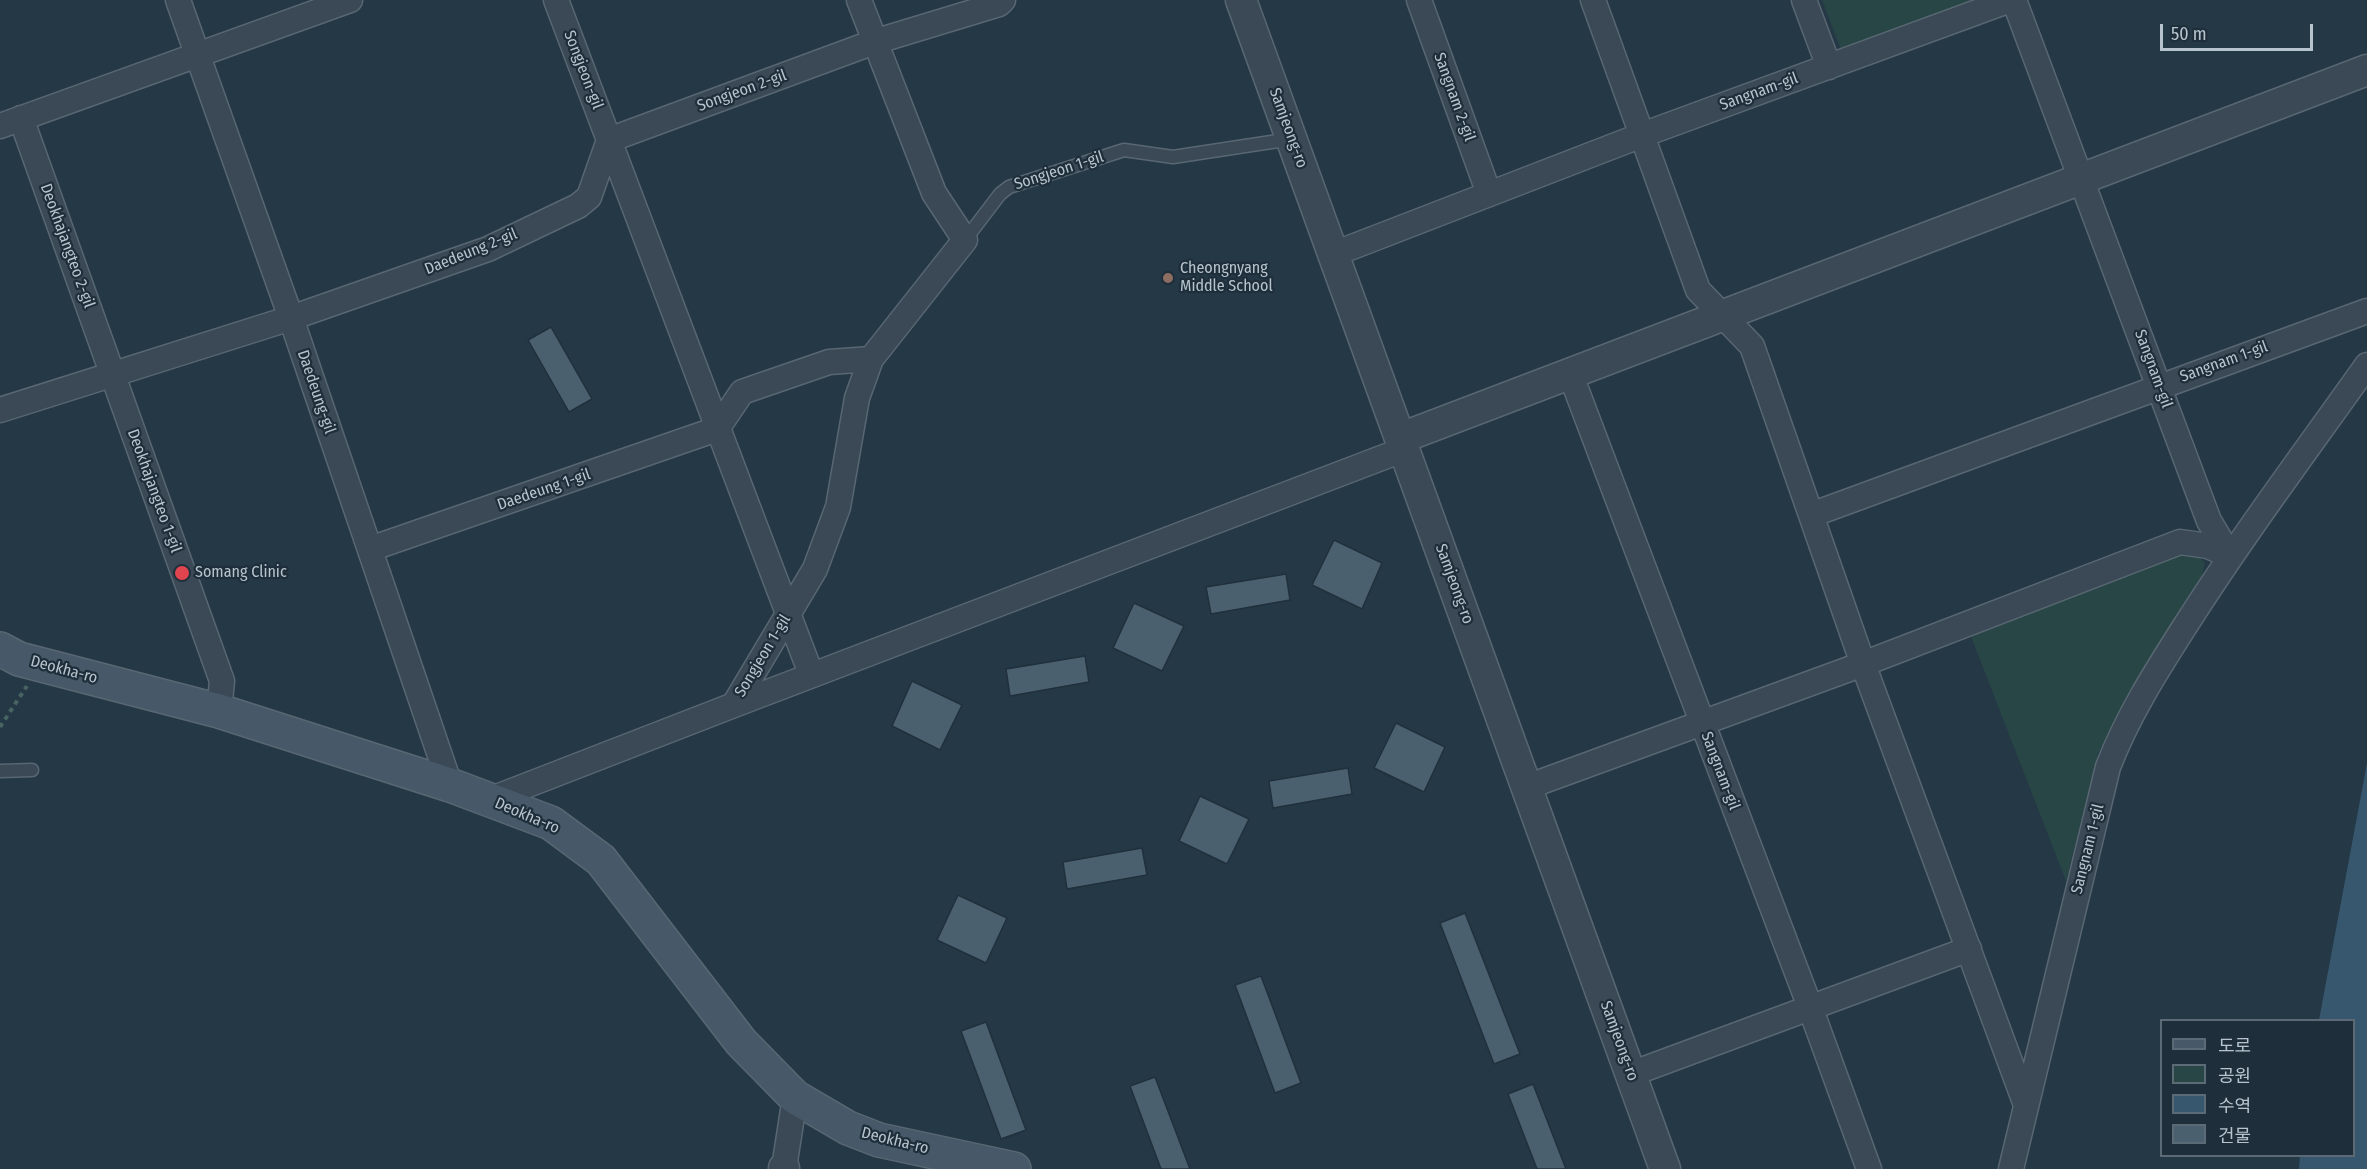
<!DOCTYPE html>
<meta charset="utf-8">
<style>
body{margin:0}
#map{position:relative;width:2367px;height:1169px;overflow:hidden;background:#253846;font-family:"Fira Sans Condensed","Noto Sans KR",sans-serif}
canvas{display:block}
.legend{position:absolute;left:2160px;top:1019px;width:195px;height:138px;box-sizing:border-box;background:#1e2e3a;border:2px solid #5b6a75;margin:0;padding:8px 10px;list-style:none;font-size:18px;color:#b7c4ce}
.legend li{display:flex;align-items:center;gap:12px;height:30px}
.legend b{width:30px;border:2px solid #5b6a75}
.scale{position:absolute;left:2160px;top:24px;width:153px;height:27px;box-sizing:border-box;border:3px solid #b7c4ce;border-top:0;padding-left:8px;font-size:18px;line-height:21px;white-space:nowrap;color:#b7c4ce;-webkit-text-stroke:4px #1e2e3a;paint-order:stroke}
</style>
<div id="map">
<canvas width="2367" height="1169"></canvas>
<ul class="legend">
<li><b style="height:8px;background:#475968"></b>도로</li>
<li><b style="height:16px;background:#274645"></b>공원</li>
<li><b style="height:16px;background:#37576e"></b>수역</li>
<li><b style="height:16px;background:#4b606e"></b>건물</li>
</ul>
<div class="scale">50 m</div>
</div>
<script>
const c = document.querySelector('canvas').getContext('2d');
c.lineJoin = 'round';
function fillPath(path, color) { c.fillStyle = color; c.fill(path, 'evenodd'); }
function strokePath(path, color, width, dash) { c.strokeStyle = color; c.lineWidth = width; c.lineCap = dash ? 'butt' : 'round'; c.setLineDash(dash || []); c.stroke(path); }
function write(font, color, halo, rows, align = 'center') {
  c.font = font + ' "Fira Sans Condensed",sans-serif'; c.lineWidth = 4.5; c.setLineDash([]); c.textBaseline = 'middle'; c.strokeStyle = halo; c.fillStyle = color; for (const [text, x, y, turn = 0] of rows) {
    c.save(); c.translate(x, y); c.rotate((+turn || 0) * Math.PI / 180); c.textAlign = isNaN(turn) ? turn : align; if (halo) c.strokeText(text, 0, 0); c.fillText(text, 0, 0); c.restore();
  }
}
fillPath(new Path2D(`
 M1822,0H1975L1841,50Z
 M2187,549L2195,552L2205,563L2202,576L2116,718L2098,754L2066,881L1970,634Z`), '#274645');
fillPath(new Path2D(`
 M2367,763V1169H2299L2300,1156H2354V1020H2319Z`), '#37576e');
const building = new Path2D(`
 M551,327L592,399L569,412L528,340Z
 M1334,540L1382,563L1362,609L1312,585Z
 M1286,574L1290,600L1211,614L1206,587Z
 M1134,603L1184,626L1162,671L1113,648Z
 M1085,656L1089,682L1010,696L1006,669Z
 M912,681L962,705L940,750L892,726Z
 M1396,723L1445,747L1424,792L1374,768Z
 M1348,768L1352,794L1273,808L1269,781Z
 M1200,796L1249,819L1227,864L1179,841Z
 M1142,848L1147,875L1067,889L1063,862Z
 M958,895L1007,918L986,963L937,940Z
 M1465,913L1520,1054L1494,1064L1440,923Z
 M1261,976L1301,1083L1275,1093L1235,985Z
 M986,1022L1026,1130L1001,1139L961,1031Z
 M1155,1077L1190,1169H1161L1130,1086Z
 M1533,1084L1566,1169H1537L1508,1094Z`);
fillPath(building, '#4b606e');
strokePath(building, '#20303c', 1.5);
const service = new Path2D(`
 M965,240L1000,194L1009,187L1124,150L1173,157L1291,139
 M0,771L32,770`);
const minor = new Path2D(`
 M178,0L291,318L450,785
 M556,0L811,674
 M1419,0L1489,194
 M1593,0L1698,290L1752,346L1863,664L2026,1105
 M1804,0L1829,67
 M2014,0L2209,521L2230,556
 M21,118L222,681L219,711
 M0,126L350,0
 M609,140L874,42L999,4L1003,0
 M1334,254L1642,135L2010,0
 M1570,373L1810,1007L1869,1169
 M0,410L291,318L488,249L578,206L589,197L609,140
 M1811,515L2367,311
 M370,549L717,429L742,392L829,362L871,359
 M734,705L1405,449
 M1527,787L1863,664L2180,542L2208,546L2230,556
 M489,800L734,705L815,569L838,507L857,398L871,359L965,240L934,193L859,0
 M1631,1074L1969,949
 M784,1168L795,1097
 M2011,1169L2108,767C2128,715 2157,670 2187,623C2243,535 2306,451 2367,365`);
const tertiary = new Path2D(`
 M1241,0L1665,1169
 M1401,438L2367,70
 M784,1169V1168`);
const secondary = new Path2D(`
 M0,649L19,659L219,711L450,785L551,823L601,860L741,1042L795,1097L848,1128L879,1140L1014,1169`);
strokePath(service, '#586772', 15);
strokePath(minor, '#586772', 27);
strokePath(tertiary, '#586772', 33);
strokePath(secondary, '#586772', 36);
strokePath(new Path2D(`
 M0,727L27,686`), '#476463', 4, [4.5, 4.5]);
strokePath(service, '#3a4955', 12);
strokePath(minor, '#3a4955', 24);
strokePath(tertiary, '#3a4955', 30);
strokePath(secondary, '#475968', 33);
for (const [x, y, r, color] of [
 [1168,278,6,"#8d6e63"],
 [182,573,8,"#e0444e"]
]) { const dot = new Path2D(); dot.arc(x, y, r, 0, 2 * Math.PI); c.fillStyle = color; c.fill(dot); strokePath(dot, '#1e2e3a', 2); }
write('16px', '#b7c4ce', '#1e2e3a', [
 ["Songjeon-gil",583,70,69],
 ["Songjeon 2-gil",742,91,-20],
 ["Sangnam-gil",1759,92,-20],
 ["Sangnam 2-gil",1454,97,70],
 ["Samjeong-ro",1288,128,70],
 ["Songjeon 1-gil",1059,171,-18],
 ["Deokhajangteo 2-gil",67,246,70],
 ["Daedeung 2-gil",471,252,-22],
 ["Sangnam 1-gil",2224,362,-20],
 ["Sangnam-gil",2153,369,70],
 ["Daedeung-gil",316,392,71],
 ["Daedeung 1-gil",544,490,-19],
 ["Deokhajangteo 1-gil",154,491,70],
 ["Samjeong-ro",1454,584,70],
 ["Songjeon 1-gil",763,656,-59],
 ["Deokha-ro",64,670,15],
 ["Sangnam-gil",1720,771,69],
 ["Deokha-ro",527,816,23],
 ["Sangnam 1-gil",2088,849,-76],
 ["Samjeong-ro",1619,1041,70],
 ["Deokha-ro",895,1141,14]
]);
write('16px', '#b7c4ce', '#1e2e3a', [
 ["Cheongnyang",1180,269],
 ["Middle School",1180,287],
 ["Somang Clinic",195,573]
], 'left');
</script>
